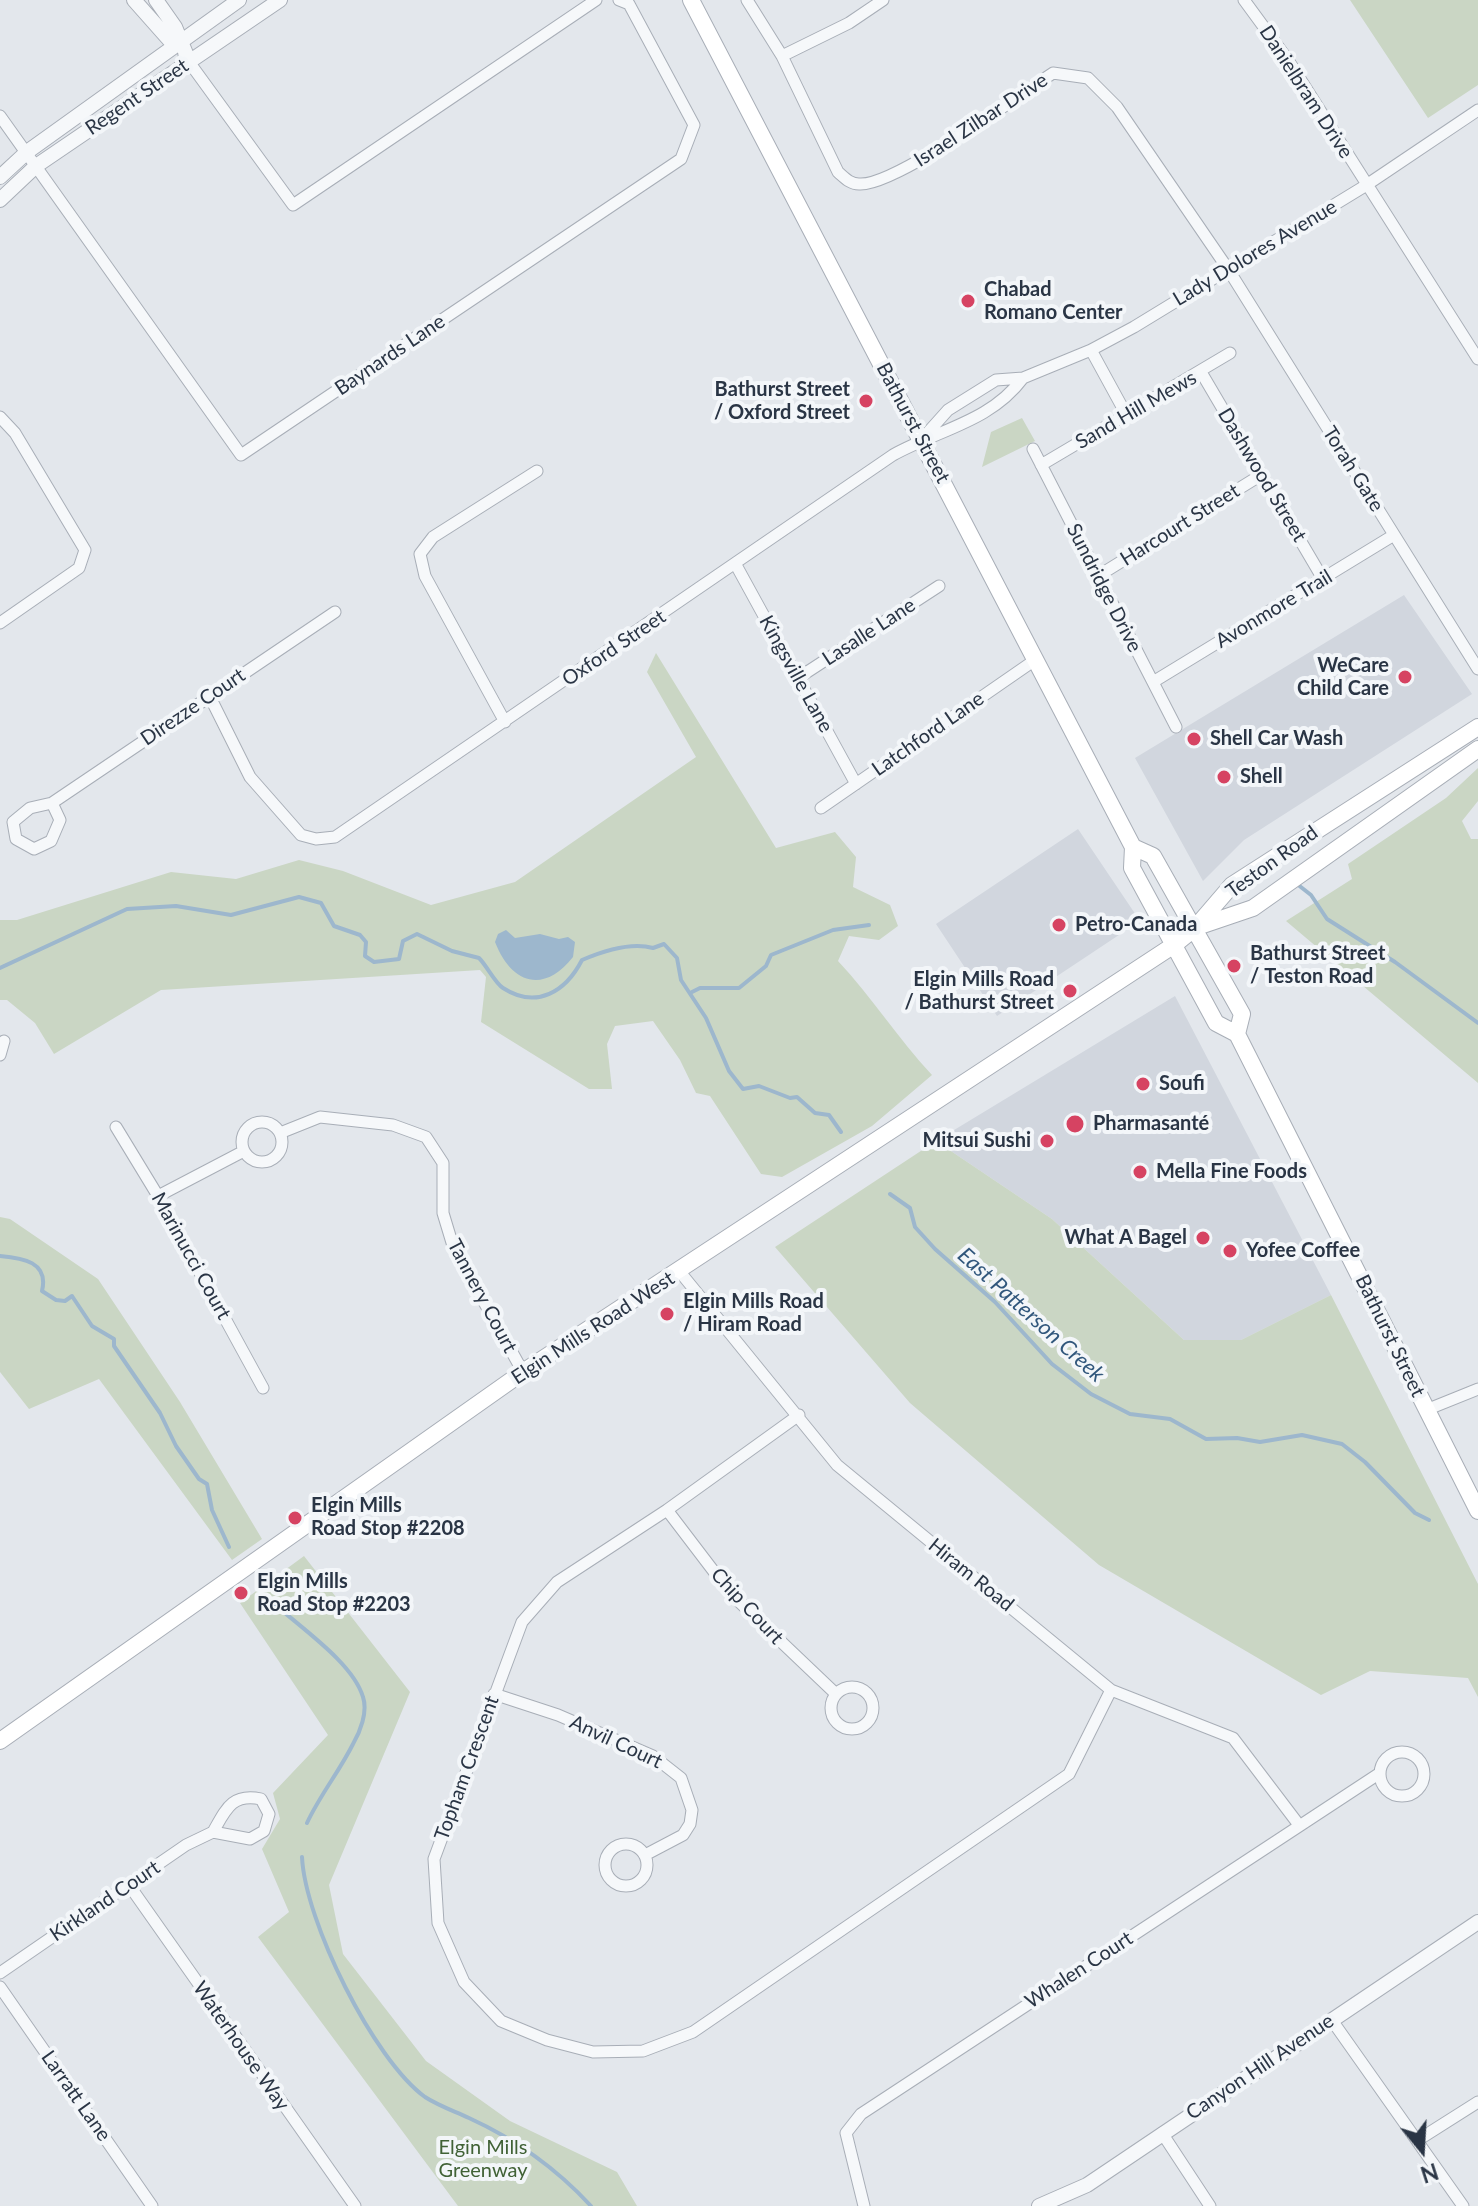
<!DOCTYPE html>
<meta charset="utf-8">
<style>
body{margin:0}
#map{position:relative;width:1478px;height:2206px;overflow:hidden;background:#e3e7ec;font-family:Lato,sans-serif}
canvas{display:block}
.north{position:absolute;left:1382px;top:2110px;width:80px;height:80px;-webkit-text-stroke:6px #f3f6f9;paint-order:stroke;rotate:162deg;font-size:22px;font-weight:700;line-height:32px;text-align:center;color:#2a3545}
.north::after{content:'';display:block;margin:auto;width:28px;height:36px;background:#2a3545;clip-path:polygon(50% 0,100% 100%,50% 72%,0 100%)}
</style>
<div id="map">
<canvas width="1478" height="2206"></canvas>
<div class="north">N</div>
</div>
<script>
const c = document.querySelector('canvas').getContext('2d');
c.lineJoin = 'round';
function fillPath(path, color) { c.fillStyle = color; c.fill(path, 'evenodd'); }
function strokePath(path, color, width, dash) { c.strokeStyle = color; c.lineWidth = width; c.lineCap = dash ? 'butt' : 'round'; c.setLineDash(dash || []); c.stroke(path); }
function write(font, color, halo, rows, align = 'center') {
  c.font = font + ' Lato,sans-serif'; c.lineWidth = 8; c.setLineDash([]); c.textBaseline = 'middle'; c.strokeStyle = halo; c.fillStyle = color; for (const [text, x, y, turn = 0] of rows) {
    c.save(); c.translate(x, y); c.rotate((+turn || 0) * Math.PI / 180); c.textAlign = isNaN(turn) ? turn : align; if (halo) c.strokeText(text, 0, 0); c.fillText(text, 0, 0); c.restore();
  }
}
fillPath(new Path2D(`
 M1404,595L1472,694L1244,840L1203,881L1135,758Z
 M1078,829L1140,921L997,1016L936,924Z
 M1175,996L1331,1295L1241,1340H1184L1052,1219L936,1141Z`), '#d1d6de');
fillPath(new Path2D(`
 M1350,0H1478V85L1428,118Z
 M1022,418L1035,441L982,467L991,432Z
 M656,653L776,848L835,832L856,857L853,887L890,905L898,926L879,940L849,936L838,961C872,997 898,1039 932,1075L872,1126L782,1177L761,1174L710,1096L696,1093L680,1060L653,1021L615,1026L607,1044L612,1089H589L481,1022L486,977L480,970L161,990L54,1054L35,1023L7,1000H0V920H17L171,872L236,879L299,860L343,871L431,905L515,882L696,757L647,672Z
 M1478,768V801L1462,821L1471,839H1478V1083L1286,921L1352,879L1348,864L1446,798Z
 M936,1141L1052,1219L1184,1340H1241L1331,1295L1478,1584V1697L1468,1678L1370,1671L1321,1695L1099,1565L910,1403L775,1247Z
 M0,1217L10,1219L98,1279L180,1402L262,1539L232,1560L99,1379L29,1409L0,1372Z
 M304,1556L410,1692L329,1885L343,1954L426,2061L510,2121L617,2172L637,2206H458L258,1937L289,1912L262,1849L280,1819L273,1793L328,1735L240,1603Z`), '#cad6c4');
fillPath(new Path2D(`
 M506,930L515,938L540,934L559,939L568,937L575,942L573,957C543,995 511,983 495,942L498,934Z`), '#9db7cd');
strokePath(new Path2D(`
 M1297,884L1311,895L1327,919L1395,962L1478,1023
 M0,968L127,909L176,906L231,915L299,897L321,903L334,926L360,935L366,942L365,956L374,962L399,959L403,941L417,934L452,951L479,958C487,966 495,983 503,988C537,1010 566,991 582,960C603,951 632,942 653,948L664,944L677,958L681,980L706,1018L729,1071L743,1089L759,1086L790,1098L797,1097L815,1113L829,1115L841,1132
 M692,992L700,988H739L766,966L771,955L833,930L869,925
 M890,1194L910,1208L915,1227L935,1249L995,1302L1052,1364L1091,1394L1130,1414L1170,1419L1206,1439L1237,1438L1260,1442L1302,1435L1342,1444L1365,1462L1415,1513L1429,1520
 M0,1256C23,1258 49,1262 42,1291L56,1300L65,1301L72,1296L92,1326L114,1339V1346L160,1413L176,1446L199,1479L207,1484L212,1510L229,1547
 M267,1597C293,1623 352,1660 363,1697C368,1712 360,1732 353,1744C339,1772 320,1795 307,1823
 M302,1857C305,1921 373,2059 425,2097C439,2106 454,2111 469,2118C515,2139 556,2168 591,2206`), '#9db7cd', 4);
const minor = new Path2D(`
 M747,0L782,56L838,172C845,178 850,184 859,184C894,187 1019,95 1053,73L1088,78L1117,107L1228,269L1478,669
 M1244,0L1288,60L1478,359
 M184,55L293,205L596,0
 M782,56L849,23L883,0
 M0,116L241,455L681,159L694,125L629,4L619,0
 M1091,350L1126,414
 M1201,372L1323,579
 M0,417L15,433L85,550L79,568L0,623
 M922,439L948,410L996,380L1023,378L1091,350L1134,327L1365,186L1478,110
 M1033,449L1176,727
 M1041,465L1230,353
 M736,565L856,784
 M1098,576L1261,475
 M798,678L939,586
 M1153,682L1394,535
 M209,695L250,777L301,835L316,839L335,837L893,455C940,429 990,422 1023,378
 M505,722L425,576L420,554L433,537L537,471
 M52,803L60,820L51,841L34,849L16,839L13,822L30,808L52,803L335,612
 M821,808L1035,660
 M0,1055L4,1041
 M242 1142a20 20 0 1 1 40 0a20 20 0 1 1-40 0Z
 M116,1127L158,1196L263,1388
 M280,1133L320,1117L393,1125L426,1137L443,1163V1213L453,1246L523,1372
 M158,1196L244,1151
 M680,1272L837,1465L1111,1690L1233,1738L1299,1825
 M1426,1410L1478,1389
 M799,1415L667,1510L557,1582L522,1622L434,1859L438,1923L464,1982L501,2021L547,2040L593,2052L643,2051L693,2032L1069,1774L1111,1690
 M667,1510L731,1594L836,1694
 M831 1708a21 21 0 1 1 42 0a21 21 0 1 1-42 0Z
 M494,1694L558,1715L653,1756L681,1778L692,1810L690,1824L683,1835L645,1855
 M1380 1774a22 22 0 1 1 44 0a22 22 0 1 1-44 0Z
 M605 1865a21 21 0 1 1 42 0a21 21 0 1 1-42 0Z
 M129,1885L355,2206
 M0,1973L186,1845L213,1832L250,1839L264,1831L269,1814L261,1799C232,1793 226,1809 213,1832
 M0,1987L152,2206
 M1331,2019L1463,2206
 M1162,2133L1210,2206
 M1418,2140L1478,2102
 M864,2206L846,2133L861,2114L1380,1773`);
const tertiary = new Path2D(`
 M134,0L173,44
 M156,0L175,27L189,61
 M0,177L27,152L239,0
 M0,200L36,166L280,0
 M1039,2206L1087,2185L1478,1922`);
const secondary = new Path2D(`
 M691,0L1133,847L1132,868L1216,1023L1237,1034L1478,1511
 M1133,847L1153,856L1242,1014L1237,1034
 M1197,927L1253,908L1478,749
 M0,1741L523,1372L1174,945L1195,928L1232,885L1478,727`);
strokePath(minor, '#a8aeb7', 13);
strokePath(tertiary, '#a8aeb7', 16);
strokePath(secondary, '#a8aeb7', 18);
strokePath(minor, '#f6f8fa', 11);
strokePath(tertiary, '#f6f8fa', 14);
strokePath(secondary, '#fff', 16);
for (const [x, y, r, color] of [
 [968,301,8,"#d64362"],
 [866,401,8,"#d64362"],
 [1405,677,8,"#d64362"],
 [1194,739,8,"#d64362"],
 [1224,777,8,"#d64362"],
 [1059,925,8,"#d64362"],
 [1234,966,8,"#d64362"],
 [1070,991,8,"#d64362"],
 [1143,1084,8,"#d64362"],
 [1075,1124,10,"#d64362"],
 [1047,1141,8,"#d64362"],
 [1140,1172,8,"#d64362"],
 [1203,1238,8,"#d64362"],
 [1230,1251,8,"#d64362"],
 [667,1314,8,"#d64362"],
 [295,1518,8,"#d64362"],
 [241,1593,8,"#d64362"]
]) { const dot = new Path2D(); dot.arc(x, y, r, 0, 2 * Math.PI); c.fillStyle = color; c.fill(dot); strokePath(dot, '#f3f6f9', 3); }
write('20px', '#2a3545', '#f3f6f9', [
 ["Danielbram Drive",1306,92,57],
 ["Regent Street",137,97,-34],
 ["Israel Zilbar Drive",981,120,-33],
 ["Lady Dolores Avenue",1255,253,-31],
 ["Baynards Lane",390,355,-34],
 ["Sand Hill Mews",1136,410,-30],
 ["Bathurst Street",913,423,62],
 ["Torah Gate",1353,469,58],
 ["Dashwood Street",1262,475,59],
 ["Harcourt Street",1180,525,-32],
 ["Sundridge Drive",1104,588,63],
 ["Avonmore Trail",1274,609,-31],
 ["Lasalle Lane",869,632,-33],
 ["Oxford Street",614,648,-34],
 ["Kingsville Lane",796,674,61],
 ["Direzze Court",193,707,-34],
 ["Latchford Lane",928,734,-35],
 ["Teston Road",1272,862,-36],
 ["Marinucci Court",191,1256,61],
 ["Tannery Court",482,1296,62],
 ["Elgin Mills Road West",593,1328,-33],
 ["Bathurst Street",1390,1336,64],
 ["Hiram Road",971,1575,39],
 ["Chip Court",747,1606,47],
 ["Anvil Court",616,1742,25],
 ["Topham Crescent",467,1768,-70],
 ["Kirkland Court",105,1901,-34],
 ["Whalen Court",1079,1970,-33],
 ["Waterhouse Way",241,2046,55],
 ["Canyon Hill Avenue",1260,2067,-34],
 ["Larratt Lane",76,2096,55]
]);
write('bold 20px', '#2a3545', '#f3f6f9', [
 ["Chabad",984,290],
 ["Romano Center",984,313],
 ["Bathurst Street",850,390,"right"],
 ["/ Oxford Street",850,413,"right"],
 ["WeCare",1389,666,"right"],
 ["Child Care",1389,689,"right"],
 ["Shell Car Wash",1210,739],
 ["Shell",1240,777],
 ["Petro-Canada",1075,925],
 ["Bathurst Street",1250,954],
 ["/ Teston Road",1250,977],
 ["Elgin Mills Road",1054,980,"right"],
 ["/ Bathurst Street",1054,1003,"right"],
 ["Soufi",1159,1084],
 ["Pharmasanté",1093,1124],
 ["Mitsui Sushi",1031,1141,"right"],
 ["Mella Fine Foods",1156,1172],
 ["What A Bagel",1187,1238,"right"],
 ["Yofee Coffee",1246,1251],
 ["Elgin Mills Road",683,1302],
 ["/ Hiram Road",683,1325],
 ["Elgin Mills",311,1506],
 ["Road Stop #2208",311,1529],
 ["Elgin Mills",257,1582],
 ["Road Stop #2203",257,1605]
], 'left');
write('20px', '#416236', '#f3f6f9', [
 ["Elgin Mills",483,2148],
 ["Greenway",483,2171]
]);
write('italic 22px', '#31577c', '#f3f6f9', [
 ["East Patterson Creek",1031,1315,42]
]);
</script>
